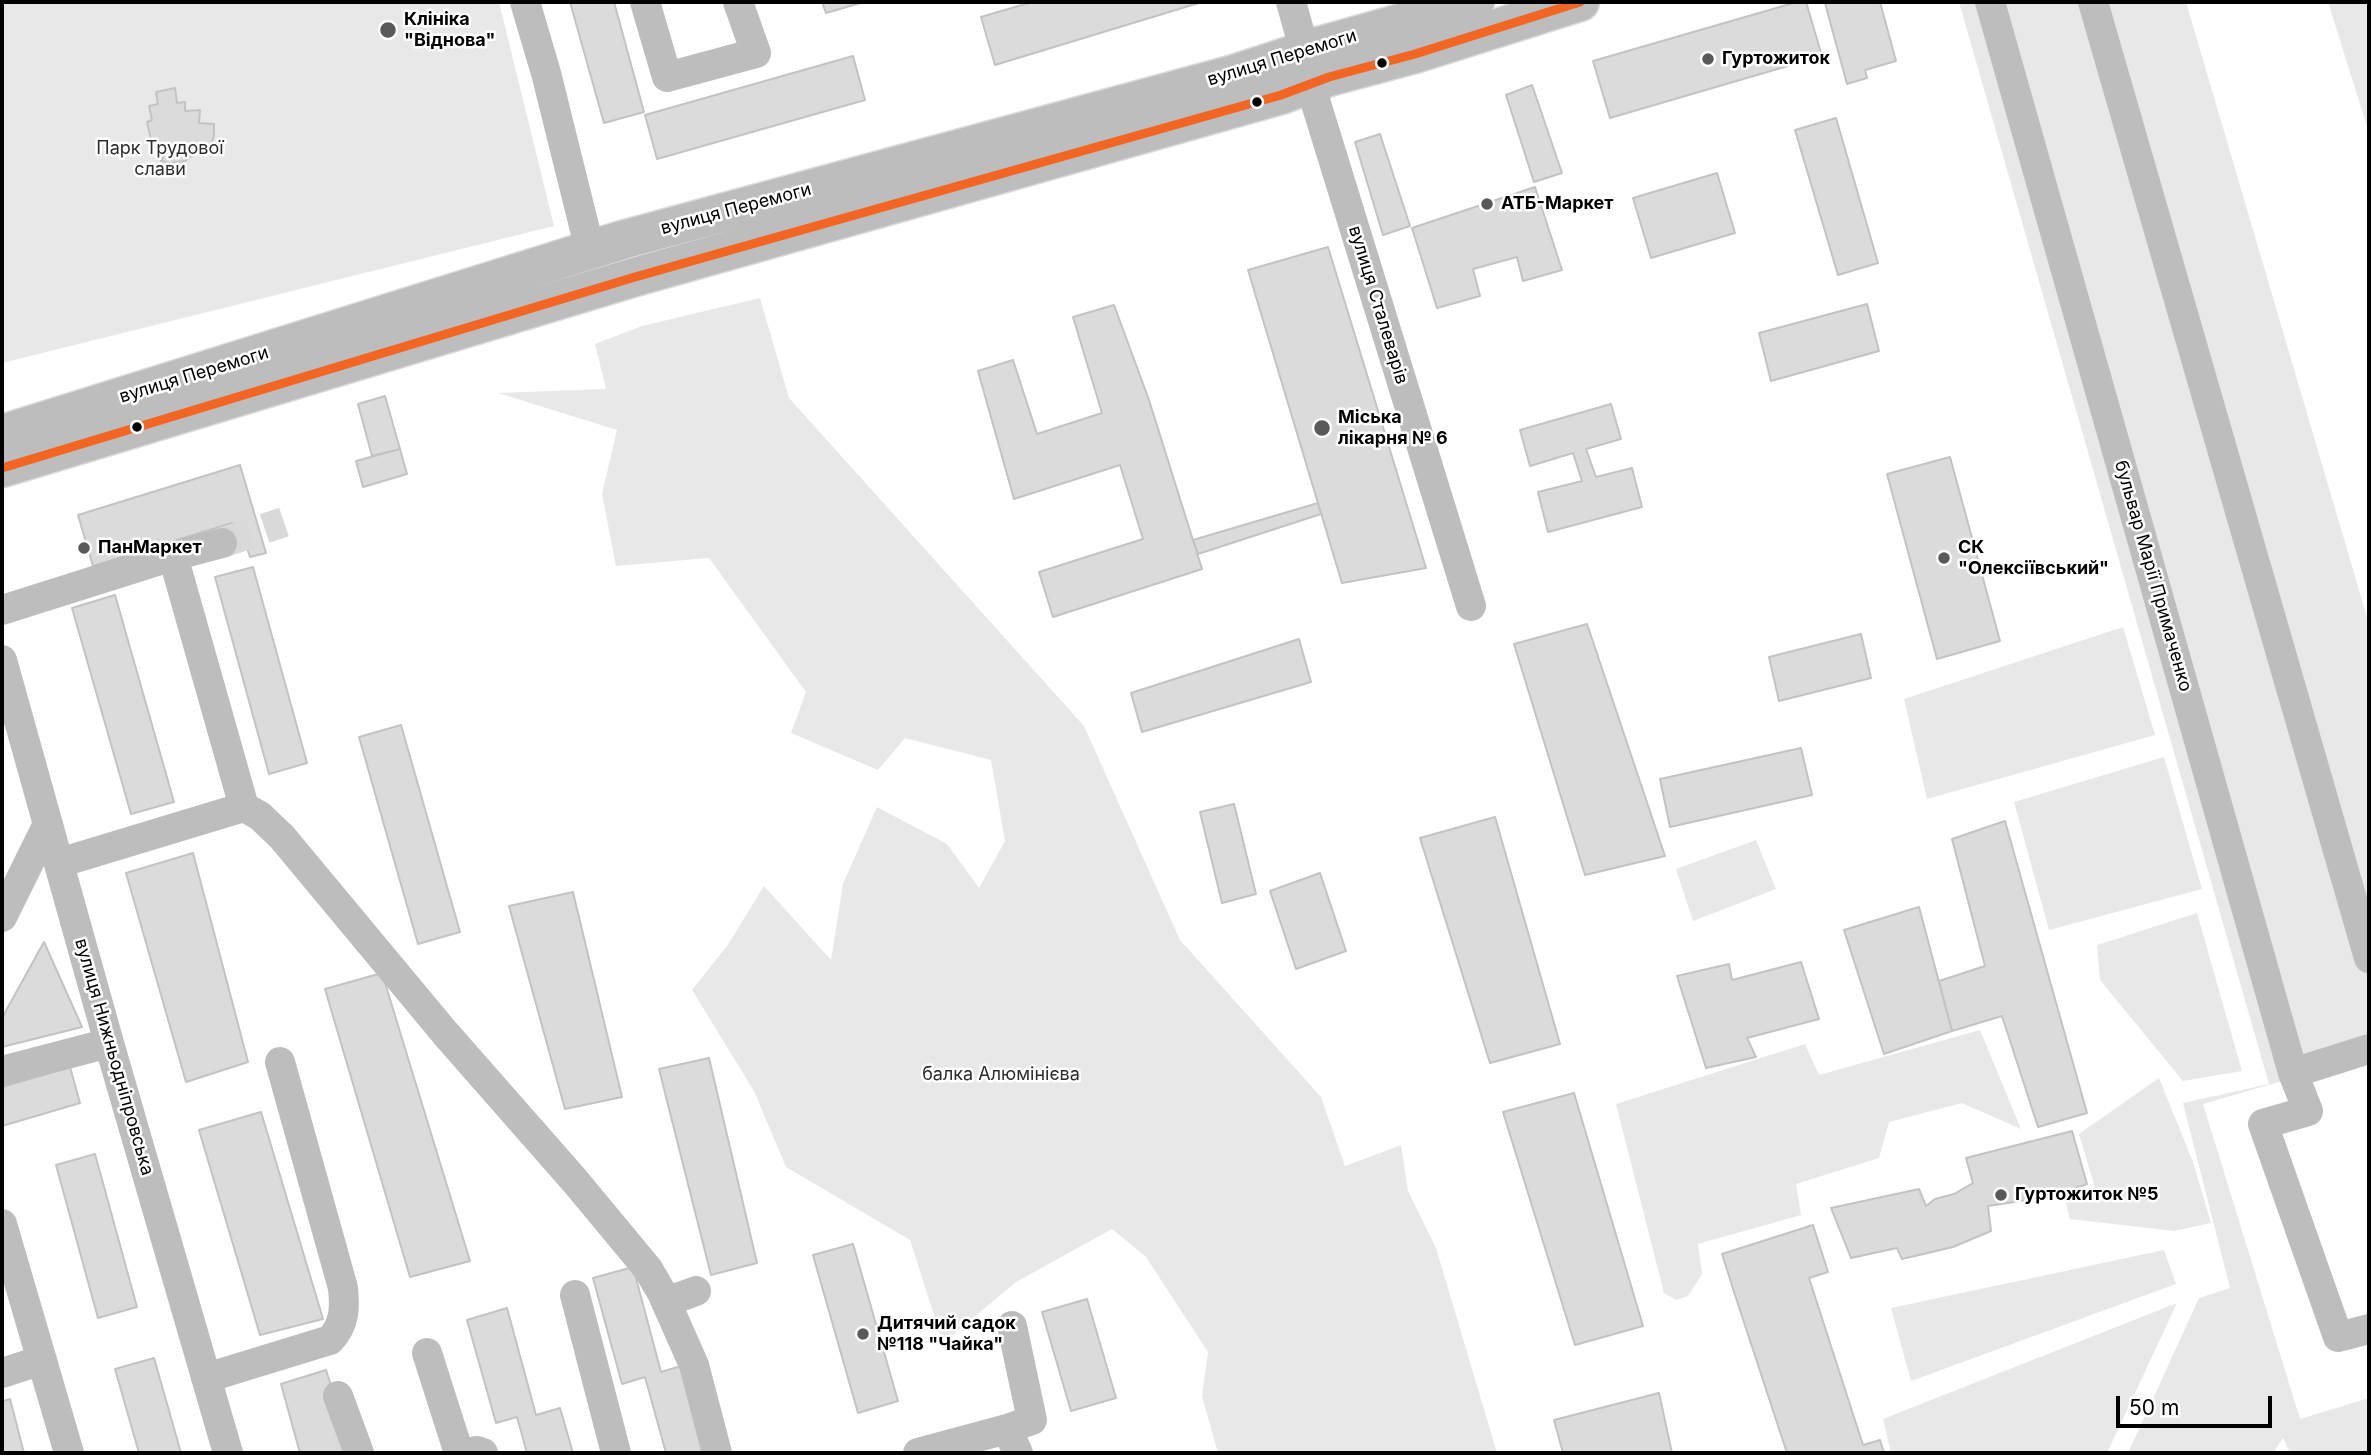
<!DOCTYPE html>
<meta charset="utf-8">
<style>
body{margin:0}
#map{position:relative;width:2371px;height:1455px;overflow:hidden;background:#fff;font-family:Inter,sans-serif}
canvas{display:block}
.frame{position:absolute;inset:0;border:4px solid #000;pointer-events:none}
.scale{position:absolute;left:2116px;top:1396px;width:156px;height:32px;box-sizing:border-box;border:4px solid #000;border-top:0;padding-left:9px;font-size:21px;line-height:24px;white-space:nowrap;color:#000;-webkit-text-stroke:5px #fff;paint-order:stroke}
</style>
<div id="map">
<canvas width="2371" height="1455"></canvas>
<div class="frame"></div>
<div class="scale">50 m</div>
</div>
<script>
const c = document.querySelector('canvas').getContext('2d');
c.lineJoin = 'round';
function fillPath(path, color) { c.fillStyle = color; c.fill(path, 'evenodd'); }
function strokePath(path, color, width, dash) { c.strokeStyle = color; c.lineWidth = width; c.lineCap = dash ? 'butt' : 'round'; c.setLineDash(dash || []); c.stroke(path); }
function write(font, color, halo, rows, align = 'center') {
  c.font = font + ' Inter,sans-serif'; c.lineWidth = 5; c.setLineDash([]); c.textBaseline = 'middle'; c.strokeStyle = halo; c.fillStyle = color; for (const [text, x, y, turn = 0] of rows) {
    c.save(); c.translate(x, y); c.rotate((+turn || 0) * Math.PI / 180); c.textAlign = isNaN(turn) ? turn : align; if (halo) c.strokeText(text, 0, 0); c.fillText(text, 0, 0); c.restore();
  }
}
fillPath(new Path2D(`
 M2,2H499L554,226L2,363Z
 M1959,2H2186L2369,624V1056L2203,1104L2300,1419L2369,1398V1453H2290L2283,1438L2273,1453H2128L2199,1298L2230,1288L2183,1103L2269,1084Z
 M2328,2H2369V133Z
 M760,298L789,398L1084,726L1180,940L1321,1097L1345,1166L1401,1145L1408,1191L1436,1248L1497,1453H1218L1202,1396L1208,1352L1146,1257L1112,1229L1016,1282L943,1343L910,1240L786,1167L754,1091L692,990L727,946L764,886L831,960L843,884L877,807L947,844L979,888L1005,841L991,760L905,738L878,770L791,733L806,692L709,558L616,566L602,494L617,430L498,393L606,389L595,344L642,326Z
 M2123,627L2155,735L1927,799L1904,699Z
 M2164,757L2202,889L2049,930L2014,802Z
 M1756,840L1776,889L1693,921L1676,869Z
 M2197,913L2242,1071L2183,1081L2100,980L2097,945Z
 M1980,1030L2021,1129L1962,1103L1889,1122L1879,1158L1796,1184L1801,1215L1698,1244L1702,1274L1688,1296L1676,1300L1664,1293L1616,1104L1805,1044L1819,1075Z
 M2159,1078L2193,1162L2211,1223L2174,1231L2070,1219L2065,1199L2096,1191L2079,1134Z
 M2164,1250L2176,1284L1911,1381L1891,1308Z
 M2177,1303L2107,1453H1891L1883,1419Z`), '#e8e8e8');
const building = new Path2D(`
 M570,2H614L644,112L604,123Z
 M822,2H864L826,13Z
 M1032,2H1202L995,65L981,17Z
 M1797,2H1806L1822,56L1610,118L1593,61Z
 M1830,2H1880L1896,61L1865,70L1867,78L1847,84L1825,3Z
 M853,56L865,100L657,159L645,115Z
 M1532,85L1562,173L1534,182L1506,95Z
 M175,88L177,103L185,102V111L200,110L199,123L214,124V135L211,146L203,156L198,150L185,161L170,163L161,161L165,153L158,151L152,144L147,122L152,120L149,106L158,104L156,92Z
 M1836,118L1878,263L1838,275L1795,130Z
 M1380,134L1410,226L1383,235L1355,142Z
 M1717,173L1735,233L1651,258L1633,198Z
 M1535,187L1562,270L1523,281L1517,257L1473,269L1480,296L1437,308L1412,228Z
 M1328,247L1426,568L1342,583L1248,270Z
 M1867,304L1879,351L1771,381L1759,333Z
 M1114,305L1149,400L1202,569L1053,617L1039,572L1143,539L1120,465L1014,499L978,371L1013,360L1037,434L1102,413L1073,317Z
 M385,396L400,449L372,456L358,404Z
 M1611,404L1621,439L1586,449L1596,477L1632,468L1642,507L1548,532L1538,492L1582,481L1573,453L1530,466L1520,430Z
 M400,449L407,474L363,487L356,461Z
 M1950,457L2000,641L1937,659L1887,474Z
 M240,465L266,553L250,557L246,545L239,547L232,523L93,566L78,515Z
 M1318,503L1321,514L1198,554L1193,540Z
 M253,567L307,763L269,774L215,577Z
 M115,595L174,802L131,814L72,608Z
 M1587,624L1665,856L1585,875L1514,644Z
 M1861,634L1871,678L1779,701L1769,657Z
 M1299,639L1311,682L1142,732L1131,693Z
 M401,725L460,932L418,944L359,737Z
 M1801,748L1812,795L1670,827L1660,779Z
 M1234,804L1256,894L1222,903L1200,812Z
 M1495,817L1560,1044L1490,1063L1420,838Z
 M2005,821L2087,1113L2038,1127L2002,1016L1952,1031L1939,981L1985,966L1952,839Z
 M193,853L248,1062L186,1082L126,873Z
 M1320,873L1346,951L1296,969L1270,891Z
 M573,892L622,1097L565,1109L509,906Z
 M1919,907L1952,1031L1884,1054L1844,930Z
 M44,942L82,1027L2,1047V1018Z
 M1801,962L1819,1019L1747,1038L1756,1057L1706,1068L1677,976L1729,964L1732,980Z
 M382,973L470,1261L410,1277L325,989Z
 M709,1058L757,1263L711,1275L659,1069Z
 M70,1067L80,1103L2,1126V1087Z
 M1574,1093L1643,1326L1575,1345L1503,1112Z
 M261,1112L323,1319L260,1335L199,1130Z
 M2072,1131L2087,1184L2047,1197L1988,1206L1991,1231L1953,1247L1902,1259L1897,1248L1851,1258L1831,1208L1919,1189L1926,1206L1935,1199L1954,1194L1973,1183L1966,1158Z
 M95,1154L137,1307L98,1318L56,1165Z
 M1813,1225L1828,1272L1809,1278L1863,1445L1880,1440L1884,1453H1787L1737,1301L1722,1254Z
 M853,1244L898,1401L858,1413L813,1255Z
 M633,1267L661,1372L681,1366L705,1453H666L645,1377L622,1384L593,1278Z
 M1087,1299L1116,1398L1071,1411L1042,1312Z
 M507,1308L536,1415L560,1408L573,1453H527L517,1417L496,1423L467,1320Z
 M154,1358L181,1453H139L115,1369Z
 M326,1370L353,1453H300L281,1384Z
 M1659,1393L1672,1453H1563L1554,1420Z
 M10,1399L24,1453H2V1401Z`);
fillPath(building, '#dbdbdb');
strokePath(building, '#c3c3c3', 2);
strokePath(new Path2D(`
 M222,543L284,522`), '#d9d9d9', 30, [30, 15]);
const major = new Path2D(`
 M2,434L622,240L1234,74L1319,46L1475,2
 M2,468L635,277L1281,95L1329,77L1415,54L1580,2`);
strokePath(major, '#dbdbdb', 41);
strokePath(new Path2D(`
 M525,2L546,73L590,250
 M645,2L667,77L756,53L738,2
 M1291,2L1305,52
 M1990,2L2293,1073L2308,1111L2263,1124L2338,1337L2369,1329
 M2093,2L2369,958
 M1310,84L1471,606
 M173,556L222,543
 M2,610L173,556L244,807L59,863
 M2,660L109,1043L228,1453
 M244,807L260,816L282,837L445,1033L575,1181L648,1269L662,1293L694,1365L717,1453
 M2,917L48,824
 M2,1071L109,1043
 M2293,1073L2369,1049
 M2,1224L69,1453
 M575,1295L616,1453
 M666,1302L696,1291
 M427,1353L457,1447L467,1453L477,1451L483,1453
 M2,1373L42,1360
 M206,1378L330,1340C345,1324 345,1308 343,1288L280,1062
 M338,1396L359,1453
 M1007,1429L1032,1420L1012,1326
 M918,1453L1007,1429L1018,1453`), '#bdbdbd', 30);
strokePath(major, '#bdbdbd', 38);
strokePath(new Path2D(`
 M2,468L635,277L1281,95L1329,77L1415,54L1580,2`), '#f26522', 9);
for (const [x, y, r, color] of [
 [388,30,9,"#595959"],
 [1708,59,7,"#595959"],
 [1382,63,6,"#000"],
 [1257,102,6,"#000"],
 [1487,204,7,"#595959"],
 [137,427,6,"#000"],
 [1322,428,9,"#595959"],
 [84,548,7,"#595959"],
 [1944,558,7,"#595959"],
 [2001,1195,7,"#595959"],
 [863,1334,7,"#595959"]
]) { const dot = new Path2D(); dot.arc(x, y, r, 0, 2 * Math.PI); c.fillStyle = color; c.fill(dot); strokePath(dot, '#fff', 2.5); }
write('bold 18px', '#000', '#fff', [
 ["Клініка",404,20],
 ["\"Віднова\"",404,41],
 ["Гуртожиток",1722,59],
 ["АТБ-Маркет",1501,204],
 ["Мiська",1338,418],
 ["лiкарня № 6",1338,439],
 ["ПанМаркет",98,548],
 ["СК",1958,548],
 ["\"Олексіївський\"",1958,569],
 ["Гуртожиток №5",2015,1195],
 ["Дитячий садок",877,1324],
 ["№118 \"Чайка\"",877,1345]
], 'left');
write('18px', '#000', '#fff', [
 ["вулиця Перемоги",1282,58,-17],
 ["вулиця Перемоги",736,209,-15],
 ["вулиця Сталеварів",1378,305,73],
 ["вулиця Перемоги",194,375,-17],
 ["бульвар Марії Примаченко",2153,576,74],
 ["вулиця Нижньодніпровська",114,1057,74]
]);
write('18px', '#2c2c2c', '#fff', [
 ["Парк Трудової",160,149],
 ["слави",160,170],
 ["балка Алюмінієва",1001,1075]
]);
</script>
